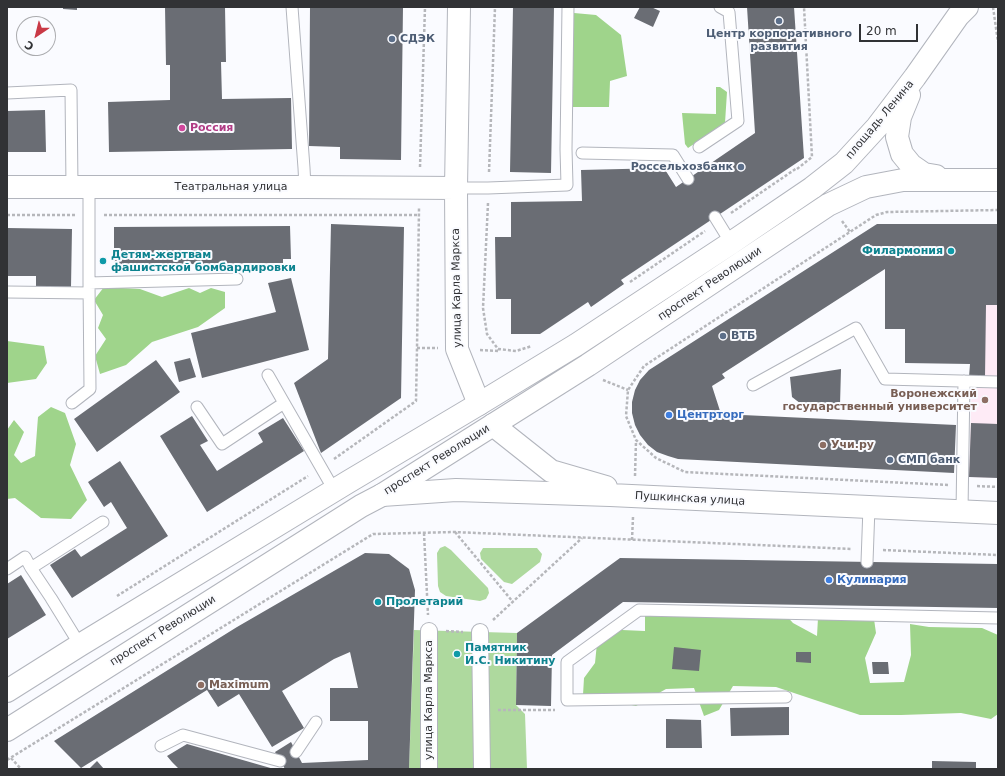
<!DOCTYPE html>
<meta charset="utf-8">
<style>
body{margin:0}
#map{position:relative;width:1005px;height:776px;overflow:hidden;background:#fafbff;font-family:"DejaVu Sans",sans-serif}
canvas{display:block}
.frame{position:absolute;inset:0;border:8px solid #313235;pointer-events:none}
.north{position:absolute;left:16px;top:16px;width:40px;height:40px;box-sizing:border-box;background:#fafbff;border:1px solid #aaabae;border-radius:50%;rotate:215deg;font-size:11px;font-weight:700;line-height:16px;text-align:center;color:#313235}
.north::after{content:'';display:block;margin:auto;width:14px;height:18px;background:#c93946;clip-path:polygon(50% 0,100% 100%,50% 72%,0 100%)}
.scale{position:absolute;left:859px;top:24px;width:59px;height:18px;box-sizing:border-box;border:2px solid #313235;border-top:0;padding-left:5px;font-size:12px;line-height:14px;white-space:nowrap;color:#313235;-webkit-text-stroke:3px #fafbff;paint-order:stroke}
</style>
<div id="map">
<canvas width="1005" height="776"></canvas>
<div class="frame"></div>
<div class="north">С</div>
<div class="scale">20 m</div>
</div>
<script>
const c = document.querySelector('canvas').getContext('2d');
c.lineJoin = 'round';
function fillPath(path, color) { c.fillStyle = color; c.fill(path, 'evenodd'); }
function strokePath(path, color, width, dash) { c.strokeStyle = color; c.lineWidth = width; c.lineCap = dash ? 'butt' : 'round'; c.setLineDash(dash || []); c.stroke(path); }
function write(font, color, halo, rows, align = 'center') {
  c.font = font + ' "DejaVu Sans",sans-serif'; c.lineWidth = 4; c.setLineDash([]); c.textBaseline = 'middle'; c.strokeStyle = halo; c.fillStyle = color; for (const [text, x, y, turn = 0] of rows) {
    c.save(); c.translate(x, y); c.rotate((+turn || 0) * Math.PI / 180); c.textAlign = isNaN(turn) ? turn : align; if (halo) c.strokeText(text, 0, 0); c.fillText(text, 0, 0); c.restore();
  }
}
fillPath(new Path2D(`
 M986,305H998V478L969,477L972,377L985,323Z`), '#feebf6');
fillPath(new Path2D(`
 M445,546L451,550L488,588L489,593L486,599L480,601L446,596L440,592L438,586L437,553L440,548Z
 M483,548H537L542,554L540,562L512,584L504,582L481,559L480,553Z
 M414,630L517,633L516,705L525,714L527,769H409Z`), '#aed99e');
fillPath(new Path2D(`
 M574,13L596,15L621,35L627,76L610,81L609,107H571Z
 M716,87H720L727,92L725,123L688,148L685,144L682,113L716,114Z
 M104,287L140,289L162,297L189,288L200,293L211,288L225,292V308L198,327L152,342L126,365L100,374L95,356L106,339L98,328L103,315L94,300Z
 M7,341L44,346L47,363L36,379L7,383Z
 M51,407L65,413L76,444L70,465L87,500L71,519L41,518L15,498L7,499V430L14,420L24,432L14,455L21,463L35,456L38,417Z
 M782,611L793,623L817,636L818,618L873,612L876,633L865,658L870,683L904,682L911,655L910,624L929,627L982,628L998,635V714L991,719L961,713L901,715H860L776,687L733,686L719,710L704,716L694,688L666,689L636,706L583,695L584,678L595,663L597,643L611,628L622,630L645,631V615Z`), '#9fd48b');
fillPath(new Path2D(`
 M63,7H77V10L63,9Z
 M165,7H225L226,62H221L222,99L291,98L292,149L109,152L108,102L170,100V65H166Z
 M310,7H403L401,160L340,159V147L309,146Z
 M513,7H554L551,173L510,172Z
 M640,7H651L660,11L653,27L634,18Z
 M747,7H794L804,158L621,280L624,284L591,307L588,302L540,334H511V299H496L495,237H511V202L582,201L581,170L664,168L676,187L755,133Z
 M45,110L46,152H7V111Z
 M331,224L404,227L401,398L321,453L294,383L328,359Z
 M877,224H998V305H986L985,377H969L970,364L905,363V329H885V269L722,374L725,378L712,386L721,414L956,425L954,473L678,459L668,456L657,452L648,445L640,435L635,425L632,413V402L635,390L640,380L649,370Z
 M290,226L291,259H283V263L114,265V227Z
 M7,228L72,229L71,287H36V276H7Z
 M291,278L309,350L202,378L191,333L276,312L268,283Z
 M190,358L196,377L179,382L174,362Z
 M156,360L180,392L97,452L74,419Z
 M841,369L840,405L805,407L792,397L790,377Z
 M192,416L208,441L200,445L217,471L263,442L258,433L283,418L304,451L207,512L160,436Z
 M971,423L998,424V478L969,477Z
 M120,461L168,536L72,598L50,565L75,549L81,557L127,528L111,502L104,507L88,482Z
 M365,553L389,554L409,569L415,590L409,769H285L275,752L291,742L302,763L368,760V721H330V688H358L350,652L334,659L282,691L304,728L272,747L239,694L218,707L207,690L81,768L54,741L237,627Z
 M620,558L998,564V608L623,602L552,655L551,706L516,705L517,633Z
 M21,575L46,615L7,639V584Z
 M674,647L701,650L699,671L672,669Z
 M796,652H811V663L796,662Z
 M872,662H888L889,674H873Z
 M789,707V735L731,736L730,708Z
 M666,719L701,720L702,748H666Z
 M187,744L274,769H179L172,762L167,756Z
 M97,761L104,769H89Z
 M932,761L976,762V769H932Z`), '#6a6d74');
const service = new Path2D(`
 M292,7L304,168L305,187
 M7,93L71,90L72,187
 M699,147L738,121L729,12L720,7
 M582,153L673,155L688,179
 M89,187V283L237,279
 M456,188H488L567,185L566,149L568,7
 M715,217L731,243
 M7,292L89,293
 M268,375L334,490
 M753,385L856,328L885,379L998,382
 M72,403L90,389L89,283
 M197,407L222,444L284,403
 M962,511L964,381
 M867,562L869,507
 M31,568L103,522
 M7,569L25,557L31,568L51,598L80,645
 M786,697L567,700V662L639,610L998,618
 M161,746L183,735L280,761
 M296,752L316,722`);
const pedestrian = new Path2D(`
 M480,632L482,769
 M429,769V631`);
const tertiary = new Path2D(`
 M459,7L456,188L457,349L479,404
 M7,187H305L456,188
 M493,425L551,471L606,487
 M382,495L456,490L610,495L998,513`);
const secondary = new Path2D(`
 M909,95L900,117L897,137L902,154L911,165L924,174L936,176
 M7,691L80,645L348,482L479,404L576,345L731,243L812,188L844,163L877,127L915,77L958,16L967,7
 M7,730L361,506L382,495L588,365L828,205L866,187L903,180H998`);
strokePath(service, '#b2b5bd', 13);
strokePath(pedestrian, '#b2b5bd', 18);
strokePath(tertiary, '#b2b5bd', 24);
strokePath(secondary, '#b2b5bd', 24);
strokePath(new Path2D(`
 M993,7L998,42
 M420,167L425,7
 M797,169L812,157L804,7
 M489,172L495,7
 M488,203L483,308L487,334L498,349L516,351L532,346
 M731,213L797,168
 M7,215H75
 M104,215H419
 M842,221L850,232
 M630,282L705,231
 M417,348H438
 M480,350L499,351
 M603,380L628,390
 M334,459L416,401L417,348L419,208
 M635,476L636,441
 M948,485L685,472L656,458L636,440L626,416L628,390L644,366L876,215L887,212L998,210
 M977,486L998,487
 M455,532L513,602
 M424,533L428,615
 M632,540L633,517
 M883,550L998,555
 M117,596L308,476
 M493,620L582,538
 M446,631L463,632
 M498,710H555
 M11,758L21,769
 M7,760L373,534L454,532L852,549`), '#b6b7bb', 2.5, [3, 2]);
strokePath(service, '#fff', 11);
strokePath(pedestrian, '#fff', 16);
strokePath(tertiary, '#fff', 22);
strokePath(secondary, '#fff', 22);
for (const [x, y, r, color] of [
 [779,21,4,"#5c6f8a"],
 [392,39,4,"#5c6f8a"],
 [182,128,4,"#d1479c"],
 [741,167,4,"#5c6f8a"],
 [951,251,4,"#0f9aa8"],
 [103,261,4,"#0f9aa8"],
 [723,336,4,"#5c6f8a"],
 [985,400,4,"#8d6e63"],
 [669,415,4,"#3f7fe0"],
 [823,445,4,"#8d6e63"],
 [890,460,4,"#5c6f8a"],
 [829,580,4,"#3f7fe0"],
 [378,602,4,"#0f9aa8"],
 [457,654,4,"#0f9aa8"],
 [201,685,4,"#8d6e63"]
]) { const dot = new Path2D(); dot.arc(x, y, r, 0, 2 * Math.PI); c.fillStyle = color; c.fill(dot); strokePath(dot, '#fafbff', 1.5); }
write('bold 11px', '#4e5e75', '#fafbff', [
 ["Центр корпоративного",779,34,"center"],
 ["развития",779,47,"center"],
 ["СДЭК",400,39],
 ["Россельхозбанк",733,167,"right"],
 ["ВТБ",731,336],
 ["СМП банк",898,460]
], 'left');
write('11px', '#313235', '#fafbff', [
 ["площадь Ленина",880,120,-50],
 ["Театральная улица",231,187],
 ["проспект Революции",710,284,-34],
 ["улица Карла Маркса",457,288,-91],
 ["проспект Революции",437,460,-32],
 ["Пушкинская улица",690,499,3],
 ["проспект Революции",163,631,-32],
 ["улица Карла Маркса",429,700,-90]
]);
write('bold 11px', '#b23c85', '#fafbff', [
 ["Россия",190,128]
], 'left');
write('bold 11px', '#0d838f', '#fafbff', [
 ["Филармония",943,251,"right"],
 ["Детям-жертвам",111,255],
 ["фашистской бомбардировки",111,268],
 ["Пролетарий",386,602],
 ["Памятник",465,648],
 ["И.С. Никитину",465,661]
], 'left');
write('bold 11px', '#785e54', '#fafbff', [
 ["Воронежский",977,394,"right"],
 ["государственный университет",977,407,"right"],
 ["Учи.ру",831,445],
 ["Maximum",209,685]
], 'left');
write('bold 11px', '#366cbe', '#fafbff', [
 ["Центрторг",677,415],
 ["Кулинария",837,580]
], 'left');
</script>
